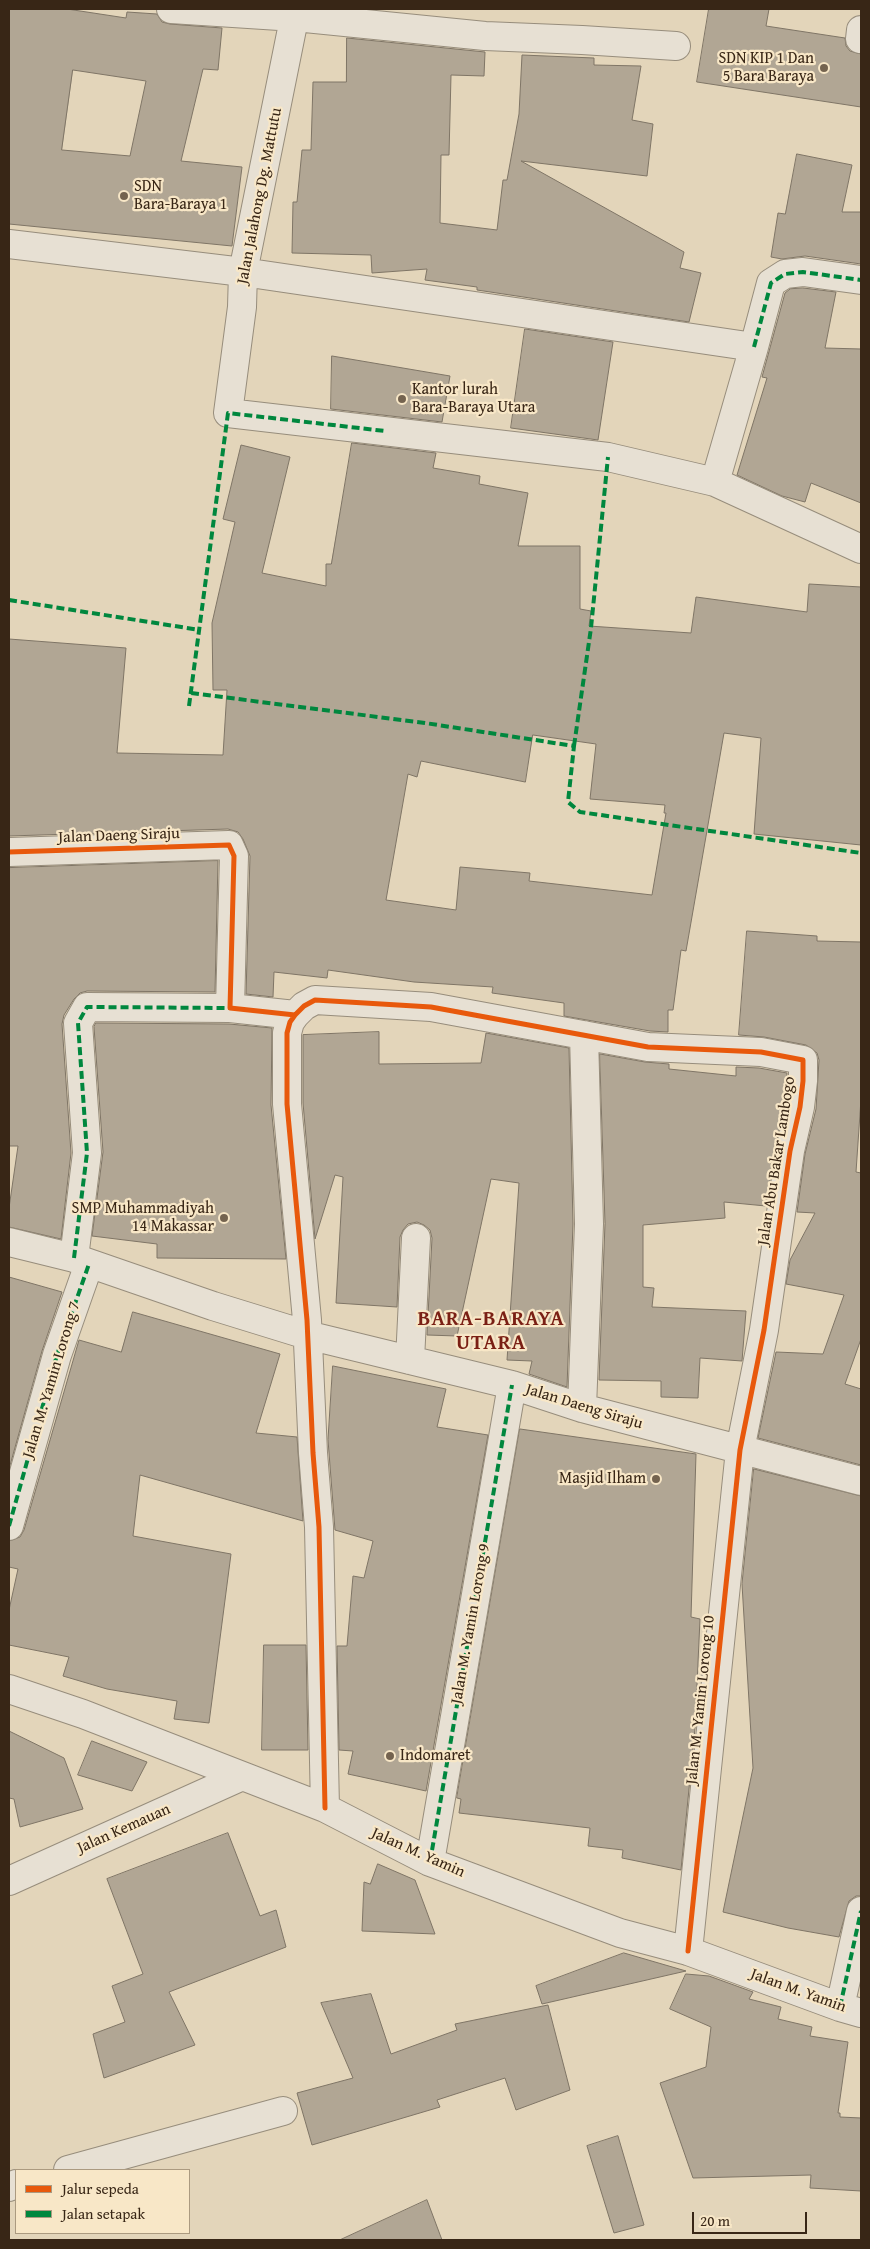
<!DOCTYPE html>
<style>
body{margin:0}
#map{position:relative;width:870px;height:2249px;overflow:hidden;background:#e3d5ba;font-family:"Gentium Book Plus",serif}
canvas{display:block}
.frame{position:absolute;inset:0;border:10px solid #382616;pointer-events:none}
.legend{position:absolute;left:15px;top:2169px;width:175px;height:65px;box-sizing:border-box;background:#f8e7c7;border:1px solid #ab9a80;margin:0;padding:6px 9px;list-style:none;font-size:15px;color:#382616}
.legend li{display:flex;align-items:center;gap:10px;height:25px}
.legend b{width:25px;border:1px solid #ab9a80}
.scale{position:absolute;left:692px;top:2212px;width:115px;height:22px;box-sizing:border-box;border:2px solid #382616;border-top:0;padding-left:6px;font-size:15px;line-height:18px;white-space:nowrap;color:#382616;-webkit-text-stroke:4px #f8e7c7;paint-order:stroke}
</style>
<div id="map">
<canvas width="870" height="2249"></canvas>
<div class="frame"></div>
<ul class="legend">
<li><b style="height:6px;background:#e8590c"></b>Jalur sepeda</li>
<li><b style="height:6px;background:#00873e"></b>Jalan setapak</li>
</ul>
<div class="scale">20 m</div>
</div>
<script>
const c = document.querySelector('canvas').getContext('2d');
c.lineJoin = 'round';
function fillPath(path, color) { c.fillStyle = color; c.fill(path, 'evenodd'); }
function strokePath(path, color, width, dash) { c.strokeStyle = color; c.lineWidth = width; c.lineCap = dash ? 'butt' : 'round'; c.setLineDash(dash || []); c.stroke(path); }
function write(font, color, halo, rows, align = 'center') {
  c.font = font + ' "Gentium Book Plus",serif'; c.lineWidth = 4.5; c.setLineDash([]); c.textBaseline = 'middle'; c.strokeStyle = halo; c.fillStyle = color; for (const [text, x, y, turn = 0] of rows) {
    c.save(); c.translate(x, y); c.rotate((+turn || 0) * Math.PI / 180); c.textAlign = isNaN(turn) ? turn : align; if (halo) c.strokeText(text, 0, 0); c.fillText(text, 0, 0); c.restore();
  }
}
const building = new Path2D(`
 M9,9H67L126,18L127,12L157,14L162,22L170,24L222,28L218,70L203,69L181,161L242,167L232,246L9,224ZM73,70L146,81L130,156L62,150Z
 M709,9H769L766,26L845,38L846,46L850,51L861,54V107L697,82Z
 M347,38L485,52L484,76L451,75L449,155H441L440,223L497,230L503,180H507L519,114L522,55L594,58V65L641,66L632,120L653,124L647,176L521,161L684,252L680,268L701,273L689,322L477,290V287L425,280L427,269L372,273L371,255L292,253L293,202H297L302,150H311L313,82H346Z
 M797,154L852,165L842,212H861V264L805,256L782,259L771,257L778,213L785,214Z
 M803,288L836,292L825,348L861,349V503L811,483L805,502L782,496L737,475L767,378L762,377L785,293L790,289Z
 M525,329L613,342L598,440L511,428Z
 M332,356L450,376L442,422L331,409Z
 M352,443L436,453L433,468L480,476L479,484L528,493L518,546H580V609L591,611L589,626L691,633L696,597L807,612L809,584L861,587V845L754,834L761,738L724,733L686,951L681,950L673,1010H668V1032L650,1031L564,1016V1003L492,993L493,987L414,982L328,970L327,978L274,972L273,997L246,994L250,856L243,839L238,832L228,829L9,836V639L126,648L117,753L223,755L227,690H213L212,623L235,522L223,519L241,445L290,457L262,573L326,586V564H331ZM533,735L596,744L590,799L665,805L664,813H666L652,895L529,881L530,873L460,867L456,910L386,900L408,774L417,777L421,761L525,782Z
 M218,861L215,992L87,991L80,993L74,999L64,1015L62,1024L71,1153L61,1239L9,1227V1208L18,1146H9V868Z
 M747,931L817,936V941L861,942V1099L856,1172L861,1173V1339L845,1384L861,1389V1465L758,1438L776,1352L823,1354L844,1295L786,1284L790,1260L815,1213L797,1212L805,1154L816,1109L819,1060L817,1053L806,1045L764,1037L739,1035Z
 M96,1023L229,1024L272,1028L271,1105L286,1259L157,1258V1244L92,1236L103,1152L94,1027Z
 M379,1032V1064L481,1063L486,1033L569,1048L573,1224L567,1387L529,1374L532,1361L507,1360L519,1183L491,1179L457,1336L427,1335L432,1238L430,1230L424,1225L417,1222L408,1224L403,1230L400,1237L397,1307L336,1303L343,1177L335,1175L315,1239L303,1103V1035Z
 M600,1054L645,1062L669,1064V1069L736,1076V1067L759,1068L787,1073L785,1104L775,1149L766,1206L724,1202L725,1218L643,1225V1287L654,1288L652,1307L746,1311L742,1361L700,1358L698,1398L661,1397V1381L599,1380L605,1224Z
 M9,1277L62,1292L42,1351L9,1469Z
 M133,1312L280,1354L256,1433L297,1437L303,1521L140,1475L133,1536L231,1554L209,1723L174,1719L177,1701L107,1689L63,1676L69,1657L9,1645V1610L18,1569L9,1567V1541L20,1537L24,1530L79,1340L121,1352Z
 M333,1366L446,1389L437,1427L488,1435L426,1791L348,1774L353,1751L339,1750L337,1646H347L353,1576L364,1578L373,1541L335,1530L328,1440Z
 M520,1429L696,1454L691,1617L700,1619L695,1728L681,1870L622,1858L623,1850L588,1846L590,1828L459,1813L461,1799L457,1798Z
 M754,1469L861,1496V1896H856L849,1901L839,1937L788,1928L723,1912L753,1768L742,1584Z
 M264,1645H306L308,1750H262Z
 M9,1731L64,1758L83,1809L20,1827L14,1799L9,1798Z
 M92,1741L147,1762L132,1791L78,1775Z
 M228,1833L260,1916L276,1910L286,1947L169,1992L195,2045L104,2078L93,2034L125,2022L112,1986L143,1974L107,1879Z
 M378,1864L415,1880L435,1934L362,1931L364,1882L370,1884Z
 M624,1953L686,1971L542,2004L536,1986Z
 M686,1974L709,1976L753,1992L749,1999L781,2007L778,2019L812,2027L810,2036L848,2042L838,2113H840V2117L861,2118V2191L810,2188L811,2175L693,2178L660,2083L706,2067L711,2027L670,2009Z
 M371,1994L391,2054L457,2030L455,2024L548,2005L570,2090L516,2110L505,2078L437,2100L440,2107L312,2145L297,2093L353,2078L321,2003Z
 M618,2136L644,2225L614,2233L587,2146Z
 M427,2200L442,2240H340Z`);
fillPath(building, '#b1a694');
strokePath(building, '#7f7566', 1);
const minor = new Path2D(`
 M171,9L295,17L485,36L582,40L676,46
 M296,9L243,272L242,307L228,413L608,457L715,482L861,549
 M860,39L861,30
 M9,244L243,272L754,347L715,482
 M754,347L771,283L785,274L803,272L861,280
 M9,852L229,845L234,856L230,1008L295,1015L290,1022L287,1033V1104L307,1320L313,1453L319,1527L325,1808
 M295,1015L304,1006L315,1000L431,1007L648,1047L761,1052L803,1060V1081L800,1107L790,1151L764,1330L740,1450L688,1951
 M9,1242L74,1258L213,1306L307,1335L512,1385L582,1408L861,1481
 M74,1258L87,1153L78,1023L87,1007L230,1008
 M410,1360L416,1238
 M582,1408L589,1224L584,1035
 M9,1526L57,1355L89,1264
 M9,1689L83,1714L325,1808L430,1862L620,1933L688,1951L840,2007L861,2013
 M430,1862L512,1385
 M9,1881L240,1777
 M840,2007L861,1911
 M68,2170L283,2111
 M9,2187L16,2184`);
strokePath(minor, '#978d7c', 30);
strokePath(minor, '#e7e0d3', 28);
strokePath(new Path2D(`
 M754,347L771,283L785,274L803,272L861,280
 M9,600L200,630
 M191,693L425,723L574,746L568,802L580,812L861,853
 M189,706L228,413L385,431
 M574,746L591,628L608,457
 M74,1258L87,1153L78,1023L87,1007L230,1008
 M9,1526L57,1355L89,1264
 M430,1862L512,1385
 M840,2007L861,1911`), '#00873e', 4, [8, 4]);
strokePath(new Path2D(`
 M9,852L229,845L234,856L230,1008L295,1015L290,1022L287,1033V1104L307,1320L313,1453L319,1527L325,1808
 M295,1015L304,1006L315,1000L431,1007L648,1047L761,1052L803,1060V1081L800,1107L790,1151L764,1330L740,1450L688,1951`), '#e8590c', 5);
for (const [x, y, r, color] of [
 [824,68,5,"#74634f"],
 [124,196,5,"#74634f"],
 [402,399,5,"#74634f"],
 [224,1218,5,"#74634f"],
 [656,1479,5,"#74634f"],
 [390,1756,5,"#74634f"]
]) { const dot = new Path2D(); dot.arc(x, y, r, 0, 2 * Math.PI); c.fillStyle = color; c.fill(dot); strokePath(dot, '#f8e7c7', 2); }
write('16px', '#382616', '#f8e7c7', [
 ["SDN KIP 1 Dan",814,59],
 ["5 Bara Baraya",814,77],
 ["SDN",134,187,"left"],
 ["Bara-Baraya 1",134,205,"left"],
 ["Kantor lurah",412,390,"left"],
 ["Bara-Baraya Utara",412,408,"left"],
 ["SMP Muhammadiyah",214,1209],
 ["14 Makassar",214,1227],
 ["Masjid Ilham",646,1479],
 ["Indomaret",400,1756,"left"]
], 'right');
write('16px', '#382616', '#f8e7c7', [
 ["Jalan Jalahong Dg. Mattutu",260,196,-79],
 ["Jalan Daeng Siraju",119,836,-2],
 ["Jalan Abu Bakar Lambogo",777,1161,-81],
 ["Jalan M. Yamin Lorong 7",52,1380,-73],
 ["Jalan Daeng Siraju",584,1407,17],
 ["Jalan M. Yamin Lorong 9",471,1624,-80],
 ["Jalan M. Yamin Lorong 10",701,1700,-84],
 ["Jalan Kemauan",124,1829,-24],
 ["Jalan M. Yamin",418,1853,24],
 ["Jalan M. Yamin",798,1991,20]
]);
c.letterSpacing = '1px';
write('bold 21px', '#7a1f14', '#f8e7c7', [
 ["BARA-BARAYA",491,1320],
 ["UTARA",491,1344]
]);
c.letterSpacing = '0px';
</script>
